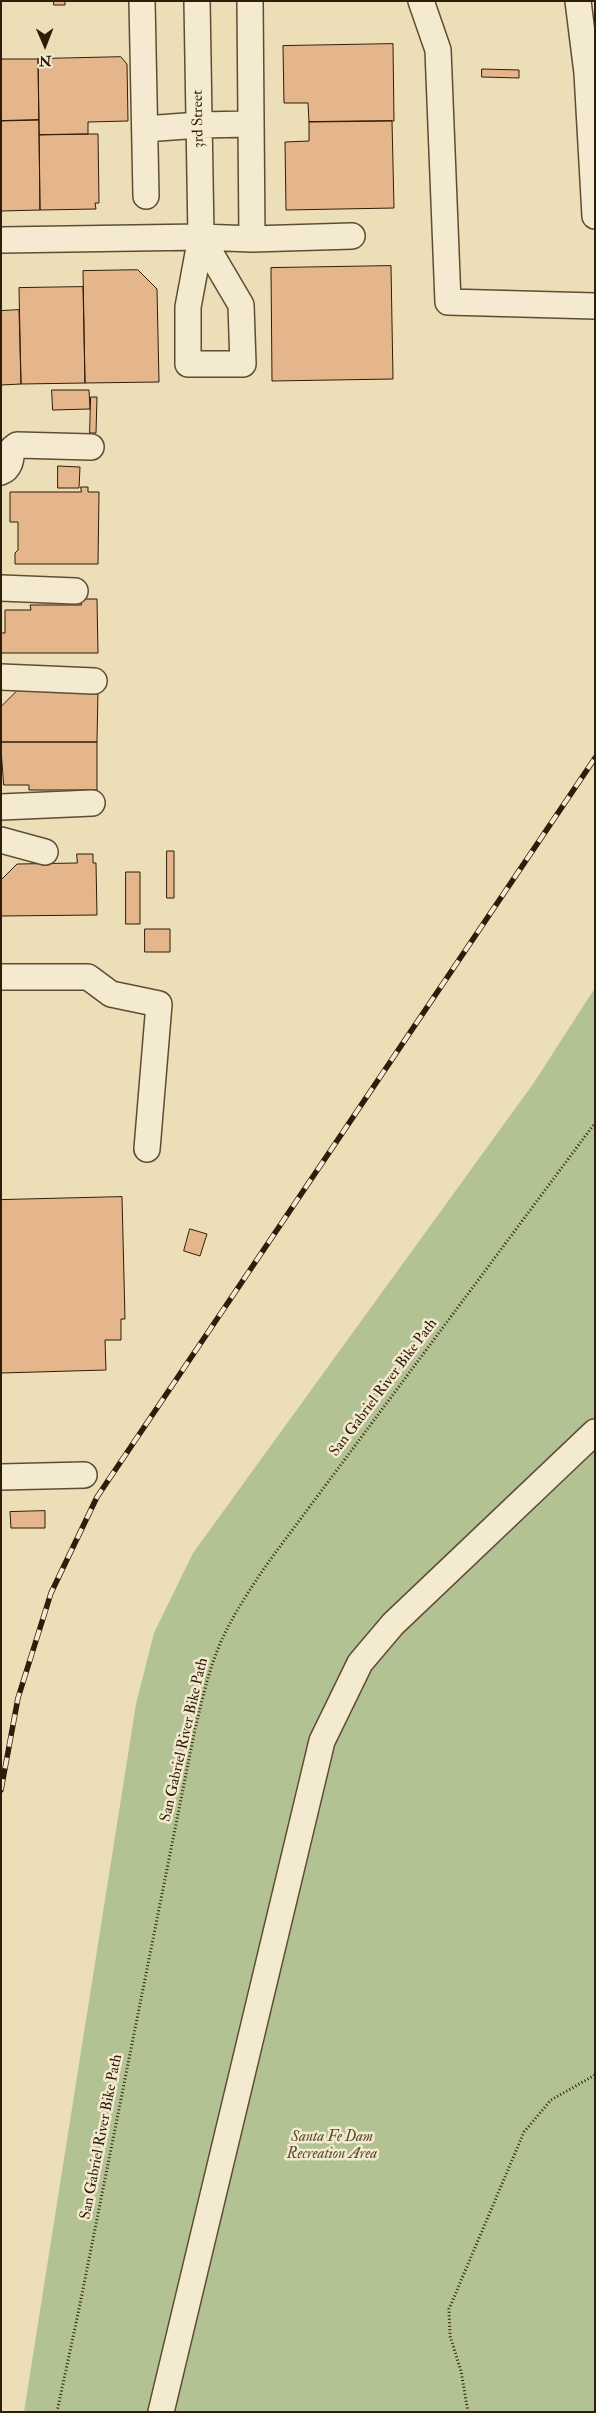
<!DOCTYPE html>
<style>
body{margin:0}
#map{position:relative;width:596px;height:2413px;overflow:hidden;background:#ecdeb7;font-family:"IM FELL Double Pica",serif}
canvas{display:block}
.frame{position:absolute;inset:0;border:2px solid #2f1d09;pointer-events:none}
.north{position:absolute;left:20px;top:20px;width:50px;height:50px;-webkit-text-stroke:4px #f3ead0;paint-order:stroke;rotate:179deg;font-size:14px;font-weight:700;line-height:20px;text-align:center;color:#2f1d09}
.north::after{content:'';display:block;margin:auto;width:18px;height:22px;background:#2f1d09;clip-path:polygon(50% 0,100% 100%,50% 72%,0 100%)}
</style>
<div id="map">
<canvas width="596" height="2413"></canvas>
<div class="frame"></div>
<div class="north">N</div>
</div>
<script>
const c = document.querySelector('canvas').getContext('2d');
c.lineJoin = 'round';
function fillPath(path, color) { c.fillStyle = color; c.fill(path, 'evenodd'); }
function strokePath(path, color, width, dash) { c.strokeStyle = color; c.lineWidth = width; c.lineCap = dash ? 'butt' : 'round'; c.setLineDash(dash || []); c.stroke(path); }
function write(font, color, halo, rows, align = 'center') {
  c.font = font + ' "IM FELL Double Pica",serif'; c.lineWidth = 5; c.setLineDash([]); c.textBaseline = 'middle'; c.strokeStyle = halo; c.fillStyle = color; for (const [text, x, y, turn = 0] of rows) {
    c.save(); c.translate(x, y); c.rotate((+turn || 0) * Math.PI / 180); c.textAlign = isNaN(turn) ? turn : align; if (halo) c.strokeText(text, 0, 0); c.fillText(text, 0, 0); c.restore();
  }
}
fillPath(new Path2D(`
 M595,988V2412H24L136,1704L154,1633L193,1553L533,1084Z`), '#b3c292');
const building = new Path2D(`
 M54,1H65V5H54Z
 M393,44L394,121L309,122L308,103H284L283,46Z
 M121,57L127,64L128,121L88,122V134L39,135L38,59Z
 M1,59H38L39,120L1,121Z
 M482,69L519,70V78L482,77Z
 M39,120L40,210L1,211V121Z
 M392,121L394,208L286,210L285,142L309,141V122Z
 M88,134H98L99,203H95L96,209L40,210L39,135Z
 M391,266L393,379L272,381L271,268Z
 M138,270L157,289L159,382L85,383L83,271Z
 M83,287L85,383L21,384L19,288Z
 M19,310L21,384L1,385V311Z
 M52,390H89L90,409L53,410Z
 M91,397H97L96,433H90Z
 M58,466L80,467L79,488H58Z
 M81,487H88V492H99L98,564H15V553L18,550V522H10V492H81Z
 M81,599H97L98,653H1V633H5V610H31L30,605H81Z
 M19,689L98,690L97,742H1V707Z
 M1,742H97V790H29V785H4Z
 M167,851H174V898H167Z
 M77,854H93V863H96L97,915L1,916V880L17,864L77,863Z
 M126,872H140V924H126Z
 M145,929H170V952H145Z
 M122,1197L125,1319H121V1340H105L106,1370L1,1373V1200Z
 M190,1229L207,1234L200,1256L184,1251Z
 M45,1511V1528H11L10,1512Z`);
fillPath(building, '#e5b58b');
strokePath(building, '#2f1d09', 1);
const minor = new Path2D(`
 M142,1L146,196
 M197,1L201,237L188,307V364H243L241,305L201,237
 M421,1L438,50L448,302L595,306
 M578,1L587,73L595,216
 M145,129L199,125L251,124
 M252,239L352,236
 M1,240L201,237L252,239L250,1
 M1,472C11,468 11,458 12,449L17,445L91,447
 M1,588L75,591
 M1,677L94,681
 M1,807L92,803
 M1,840L45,852
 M1,977H88L111,994L159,1004L147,1149
 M1,1477L84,1475
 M161,2412L322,1741L360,1663L393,1624L595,1432`);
strokePath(minor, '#5e4d34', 28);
strokePath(new Path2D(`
 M57,2412L79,2309L195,1729C203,1697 210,1663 225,1633C238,1607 254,1583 270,1560L595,1123
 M468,2412L461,2371L450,2336L449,2309L524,2132L551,2100L595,2075`), '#2f1d09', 3, [1, 2.5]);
strokePath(minor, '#f3ead0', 25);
const rail = new Path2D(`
 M1,1790L18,1698L51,1593L97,1497L595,758`);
strokePath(rail, '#2f1d09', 5.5);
strokePath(rail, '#f3ead0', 4, [11]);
write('15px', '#2f1d09', '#f3ead0', [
 ["3rd Street",199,119,-91],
 ["San Gabriel River Bike Path",384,1388,-53],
 ["San Gabriel River Bike Path",185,1740,-77],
 ["San Gabriel River Bike Path",102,2137,-79]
]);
write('italic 15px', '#574f32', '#f3ead0', [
 ["Santa Fe Dam",332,2138],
 ["Recreation Area",332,2155]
]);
</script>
